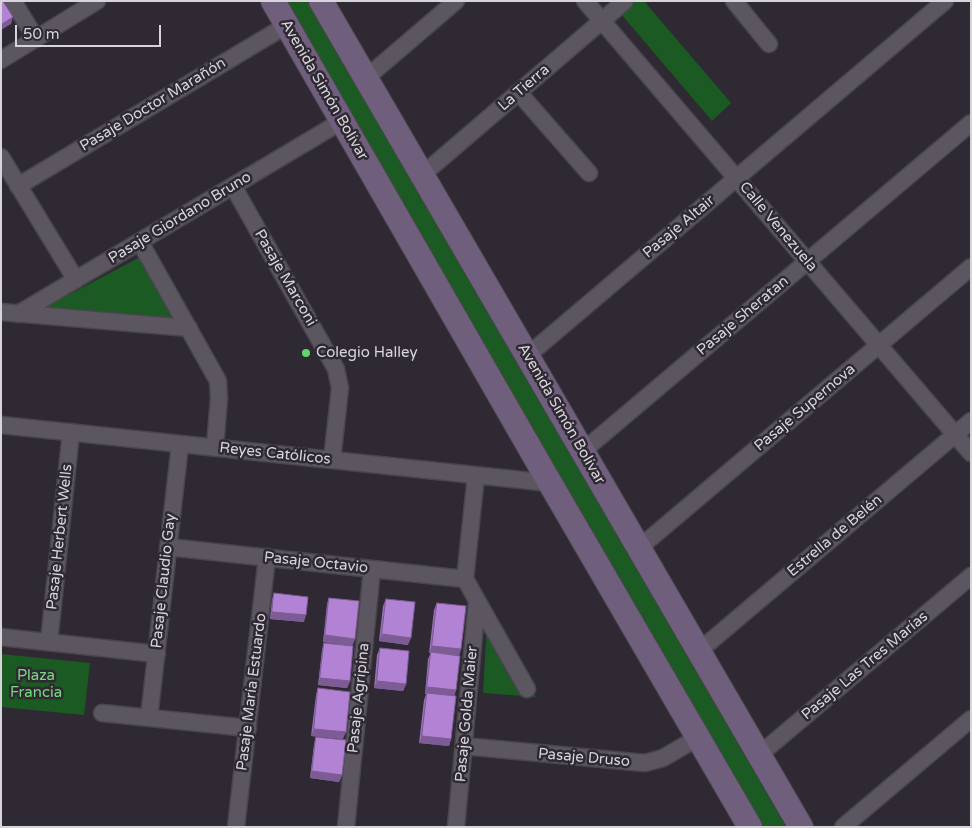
<!DOCTYPE html>
<meta charset="utf-8">
<style>
body{margin:0}
#map{position:relative;width:972px;height:828px;overflow:hidden;background:#2e2932;font-family:"Varela Round",sans-serif}
canvas{display:block}
.frame{position:absolute;inset:0;border:2px solid #d8d5da;pointer-events:none}
.scale{position:absolute;left:15px;top:25px;width:146px;height:22px;box-sizing:border-box;border:2px solid #d8d5da;border-top:0;padding-left:6px;font-size:15px;line-height:18px;white-space:nowrap;color:#d8d5da;-webkit-text-stroke:4px #2e2932;paint-order:stroke}
</style>
<div id="map">
<canvas width="972" height="828"></canvas>
<div class="frame"></div>
<div class="scale">50 m</div>
</div>
<script>
const c = document.querySelector('canvas').getContext('2d');
c.lineJoin = 'round';
function fillPath(path, color) { c.fillStyle = color; c.fill(path, 'evenodd'); }
function strokePath(path, color, width, dash) { c.strokeStyle = color; c.lineWidth = width; c.lineCap = dash ? 'butt' : 'round'; c.setLineDash(dash || []); c.stroke(path); }
function write(font, color, halo, rows, align = 'center') {
  c.font = font + ' "Varela Round",sans-serif'; c.lineWidth = 5; c.setLineDash([]); c.textBaseline = 'middle'; c.strokeStyle = halo; c.fillStyle = color; for (const [text, x, y, turn = 0] of rows) {
    c.save(); c.translate(x, y); c.rotate((+turn || 0) * Math.PI / 180); c.textAlign = isNaN(turn) ? turn : align; if (halo) c.strokeText(text, 0, 0); c.fillText(text, 0, 0); c.restore();
  }
}
fillPath(new Path2D(`
 M281,1H307L786,827H759Z
 M610,1H644L731,103L712,121Z
 M144,255L178,319L38,311Z
 M488,608L536,697L483,693Z
 M1,654L90,663L84,715L1,707Z`), '#1c5a23');
const street = new Path2D(`
 M13,1L36,39
 M585,1L971,453
 M734,1L769,44
 M1,60L97,1
 M366,78L456,1
 M519,93L589,173
 M1,157L76,280
 M422,175L625,1
 M18,186L287,25
 M233,186L336,369L340,388L332,460
 M140,242L218,381L219,398L215,447
 M1,312L189,328
 M18,314L342,121
 M527,356L945,1
 M1,425L550,483
 M583,451L971,123
 M476,476L465,579L527,689
 M168,547L465,579
 M639,548L971,267
 M1,637L157,654
 M49,642L71,432
 M699,651L971,421
 M102,713L248,728
 M149,718L180,444
 M464,746L645,763L663,758L699,737
 M759,755L971,576
 M236,827L267,557
 M346,827L372,569
 M456,827L477,602
 M843,827L971,719`);
const secondary = new Path2D(`
 M273,1L550,483L750,827
 M321,1L801,827`);
strokePath(street, '#48454b', 19);
strokePath(secondary, '#48454b', 26);
strokePath(street, '#5b5660', 16);
strokePath(secondary, '#6f5e7c', 24);
fillPath(new Path2D(`
 M274,593L304,622L270,619L272,600Z
 M329,598L355,639L352,646L323,642L327,604Z
 M386,599L408,645L379,641L383,606Z
 M437,603L461,649L459,655L456,690L454,696L451,739L449,746L419,743L424,700L426,694H425L428,659L431,653H429L434,610Z
 M324,643L350,681L347,688L318,685L322,650Z
 M380,648L406,684L403,691L374,688L377,655Z
 M318,688L343,739L311,736L316,695Z
 M316,737L342,775L339,782L310,778L314,744Z`), '#9970b6');
fillPath(new Path2D(`
 M13,17L11,24L1,30V25Z
 M272,612L306,615L304,622L270,619Z
 M382,634L411,638L408,645L379,641Z
 M325,635L355,639L352,646L323,642Z
 M432,646L461,649L459,656L429,653Z
 M320,678L350,681L347,688L318,685Z
 M377,681L406,684L403,691L374,688Z
 M427,687L456,690L454,697L425,694Z
 M314,729L346,732L343,739L311,736Z
 M422,736L451,739L449,746L419,743Z
 M312,771L342,775L339,782L310,778Z`), '#7d5b94');
const building = new Path2D(`
 M1,1H3L13,17L1,25Z
 M274,593L308,597L306,615L272,612Z
 M329,598L359,601L355,639L325,635Z
 M386,599L415,602L411,638L382,634Z
 M437,603L466,606L461,649L432,646Z
 M324,643L353,646L350,681L320,678Z
 M380,648L409,651L406,684L377,681Z
 M431,652L460,656L456,690L427,687Z
 M318,688L350,692L346,732L314,729Z
 M427,693L456,696L451,739L422,736Z
 M316,737L346,740L342,775L312,771Z`);
fillPath(building, '#b282d4');
strokePath(building, '#7d5b94', 1);
for (const [x, y, r, color] of [
 [306,353,5,"#60d56b"]
]) { const dot = new Path2D(); dot.arc(x, y, r, 0, 2 * Math.PI); c.fillStyle = color; c.fill(dot); strokePath(dot, '#2e2932', 2); }
write('15px', '#d8d5da', '#2e2932', [
 ["La Tierra",524,88,-41],
 ["Avenida Simón Bolívar",324,90,60],
 ["Pasaje Doctor Marañón",153,105,-31],
 ["Pasaje Giordano Bruno",180,218,-31],
 ["Pasaje Altair",679,227,-40],
 ["Calle Venezuela",778,227,50],
 ["Pasaje Marconi",285,278,60],
 ["Pasaje Sheratan",743,316,-40],
 ["Pasaje Supernova",805,408,-40],
 ["Avenida Simón Bolívar",561,414,60],
 ["Reyes Católicos",275,454,6],
 ["Estrella de Belén",835,536,-40],
 ["Pasaje Herbert Wells",60,537,-84],
 ["Pasaje Octavio",316,563,6],
 ["Pasaje Claudio Gay",164,581,-84],
 ["Pasaje Las Tres Marías",865,666,-40],
 ["Pasaje María Estuardo",252,692,-83],
 ["Pasaje Agripina",359,698,-84],
 ["Pasaje Golda Maier",467,714,-85],
 ["Pasaje Druso",584,758,5]
]);
write('15px', '#d8d5da', '#2e2932', [
 ["Colegio Halley",316,353]
], 'left');
write('15px', '#78da7e', '#2e2932', [
 ["Plaza",36,676],
 ["Francia",36,693]
]);
</script>
